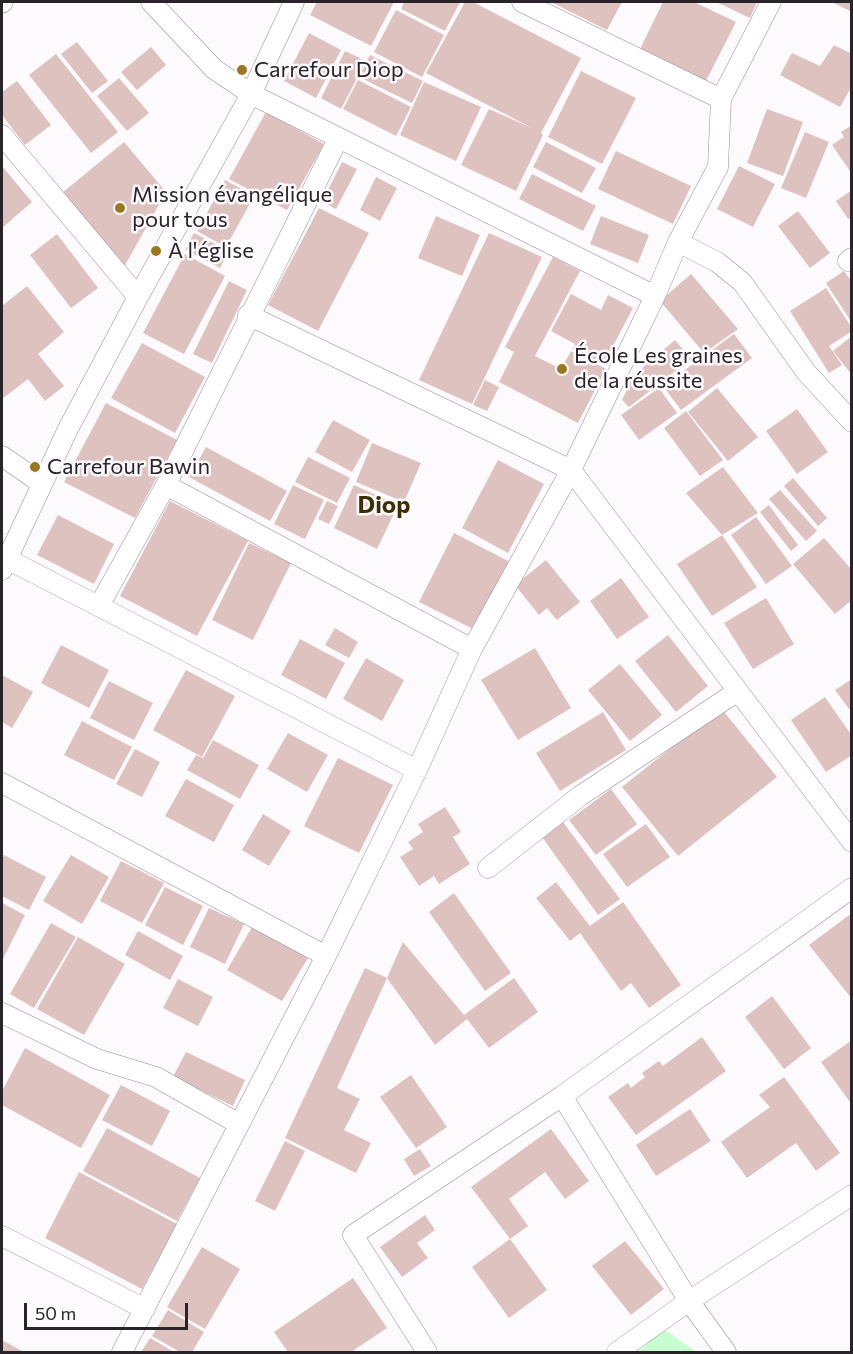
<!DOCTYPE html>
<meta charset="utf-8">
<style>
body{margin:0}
#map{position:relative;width:853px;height:1354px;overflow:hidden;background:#fdfafd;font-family:Commissioner,sans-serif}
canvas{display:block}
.frame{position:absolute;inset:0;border:3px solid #29232a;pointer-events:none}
.scale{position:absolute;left:24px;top:1303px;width:164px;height:27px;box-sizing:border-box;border:3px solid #29232a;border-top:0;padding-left:8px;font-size:18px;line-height:21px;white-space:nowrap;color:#29232a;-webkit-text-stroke:4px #fdfafd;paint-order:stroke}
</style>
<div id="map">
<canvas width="853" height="1354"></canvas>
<div class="frame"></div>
<div class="scale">50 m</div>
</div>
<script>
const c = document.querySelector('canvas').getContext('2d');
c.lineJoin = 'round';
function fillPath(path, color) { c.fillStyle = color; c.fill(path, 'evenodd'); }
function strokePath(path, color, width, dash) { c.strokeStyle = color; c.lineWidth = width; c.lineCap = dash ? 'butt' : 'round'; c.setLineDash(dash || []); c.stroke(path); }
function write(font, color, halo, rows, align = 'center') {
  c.font = font + ' Commissioner,sans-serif'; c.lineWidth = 5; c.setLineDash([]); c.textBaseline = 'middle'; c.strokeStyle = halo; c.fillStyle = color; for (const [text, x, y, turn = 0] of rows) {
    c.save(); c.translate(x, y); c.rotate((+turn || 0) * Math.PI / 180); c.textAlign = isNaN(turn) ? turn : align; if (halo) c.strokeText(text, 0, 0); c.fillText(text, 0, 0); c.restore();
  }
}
fillPath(new Path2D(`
 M662,1328L697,1352H639Z`), '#c8fdd1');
fillPath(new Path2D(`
 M317,2H394L371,46L310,15Z
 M404,2H460L445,31L401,9Z
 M465,2H473L581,58L541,133L543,135L516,191L461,165L489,109L534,129L426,73Z
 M551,2H622L607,30Z
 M663,2H694L736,22L706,81L640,49Z
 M716,2H757L750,18Z
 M832,2H852V12Z
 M396,10L444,35L422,77L374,52Z
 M309,33L341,50L316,98L284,81Z
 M77,42L108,81L92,93L61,54Z
 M834,45L852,54V86L840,107L780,75L792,53L820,66Z
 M151,47L166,65L137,90L121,72Z
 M345,51L366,61L341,109L321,98Z
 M56,54L118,132L91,153L29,75Z
 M370,55L423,81L412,103L359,77Z
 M581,71L636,98L602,164L548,137Z
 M119,78L149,113L127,131L97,96Z
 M358,80L411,107L396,136L343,109Z
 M17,81L51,125L25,145L2,115V92Z
 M424,82L481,107L456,161L400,135Z
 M767,109L803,122L783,176L747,163Z
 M266,112L324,144L287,210L229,179Z
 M852,125V174L832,145L844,137L841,132Z
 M805,132L829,142L806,198L781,188Z
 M124,142L166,192L124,267L62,193Z
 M546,142L596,168L582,193L533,167Z
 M616,151L691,186L673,224L598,189Z
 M342,162L357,169L336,209L322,202Z
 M2,166L32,202L2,228Z
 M739,166L775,184L753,227L717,209Z
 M532,174L596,206L583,231L519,199Z
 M376,177L397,188L380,221L360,210Z
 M225,180L254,196L226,247L197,231Z
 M852,190V217L848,219L836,201Z
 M319,208L369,233L318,331L268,305Z
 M798,211L830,253L810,268L778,226Z
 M436,216L480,235L462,276L418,258Z
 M601,216L649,235L638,263L590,244Z
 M194,233L229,251L220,268L185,250Z
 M489,233L542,257L472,404L419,380Z
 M57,234L98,288L71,308L30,255Z
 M185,254L225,276L184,354L143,333Z
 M553,257L580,271L535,356L561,369L571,351L606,369L578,423L499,382L514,352L505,347Z
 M844,271L852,282V323L826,283Z
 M691,274L738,329L704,353L660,301Z
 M229,281L247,290L212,363L193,354Z
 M27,286L64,332L38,354L64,386L45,401L28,379L2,399V306Z
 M826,288L852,328V331L829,346L842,365L829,373L790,311Z
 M571,294L601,310L608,295L633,308L603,365L572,349L575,344L551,331Z
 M734,334L752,358L681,410L663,386Z
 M852,336V375L833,351Z
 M675,340L691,359L629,407L622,400L634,375Z
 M142,343L205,377L175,433L111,398Z
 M485,380L499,387L487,411L473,405Z
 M659,388L677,413L639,440L621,415Z
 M717,388L758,437L728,461L688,412Z
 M106,403L177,440L135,518L64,482Z
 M797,409L828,452L797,474L766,431Z
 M686,411L723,460L700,476L664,428Z
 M333,420L370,440L352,472L315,452Z
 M372,443L421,463L404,502L356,482Z
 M206,447L287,491L270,521L189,477Z
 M308,457L350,478L337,503L295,482Z
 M498,460L544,484L508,553L462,528Z
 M723,467L758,513L722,535L686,493Z
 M793,478L827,518L818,526L784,486Z
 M293,485L324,500L305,539L274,524Z
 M354,485L398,505L377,549L334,528Z
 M780,490L817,531L806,541L769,499Z
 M170,501L248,541L197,636L120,596Z
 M327,501L338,506L329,524L318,519Z
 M769,505L798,545L791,551L760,512Z
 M58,515L114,544L94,584L37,555Z
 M756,517L792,566L766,584L731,535Z
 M454,533L510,562L475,630L419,602Z
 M722,535L757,587L712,616L677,564Z
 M824,538L852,570V600L835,614L793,564Z
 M249,543L291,563L253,640L212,620Z
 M546,560L580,602L557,620L547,608L539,615L515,585Z
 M621,578L649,617L617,639L590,601Z
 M766,598L794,644L753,669L724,623Z
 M335,628L358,642L349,658L325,645Z
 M668,635L708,686L676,712L635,661Z
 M300,639L345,663L326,699L281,675Z
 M61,645L109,670L89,708L41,683Z
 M535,648L571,708L518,740L481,680Z
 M366,658L404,680L382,721L343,699Z
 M620,664L662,715L630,741L588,690Z
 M186,670L235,696L202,757L153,730Z
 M2,675L33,692L12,728L2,722Z
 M852,679V713L835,690Z
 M109,681L153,703L134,740L90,718Z
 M825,697L852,736V755L826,772L791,720Z
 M721,708L777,777L678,856L622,787Z
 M603,712L626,750L560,791L536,753Z
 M82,721L132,747L114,780L64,755Z
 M288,733L328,755L307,792L267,769Z
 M213,740L259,765L240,799L187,770L196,755L203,758Z
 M135,749L160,762L142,797L116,784Z
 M338,758L393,785L359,853L304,826Z
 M186,779L234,805L214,842L165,816Z
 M611,789L637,824L596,855L569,820Z
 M445,807L461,832L453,837L470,864L439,884L434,876L419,886L400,857L413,849L408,842L423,832L418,824Z
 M263,814L291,831L269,866L242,850Z
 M563,822L620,899L598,915L542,837Z
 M646,824L670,857L627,887L603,854Z
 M4,855L46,877L29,910L2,896V860Z
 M71,855L109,877L82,924L43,901Z
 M121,861L164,883L142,923L100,901Z
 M556,882L590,926L623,902L681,985L649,1008L631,983L621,991L580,933L570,941L536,898Z
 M165,887L203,906L183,945L145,925Z
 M454,893L511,973L485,991L429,912Z
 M2,903L25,915L2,961Z
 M209,908L244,924L225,964L190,947Z
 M852,913V999L809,945Z
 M51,923L76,937L34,1008L10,994Z
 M252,927L308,958L282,1001L227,970Z
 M138,931L183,956L170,980L125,955Z
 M78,937L125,964L84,1035L37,1009Z
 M403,942L464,1015L514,978L538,1012L489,1048L467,1019L435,1045L387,978Z
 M365,968L387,978L337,1088L360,1099L344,1130L371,1143L356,1173L285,1138Z
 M178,979L213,997L198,1026L163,1008Z
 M772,996L811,1048L784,1069L745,1017Z
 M702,1037L726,1071L636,1135L608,1097L628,1083L631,1088L645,1077L642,1073L659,1061L663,1066Z
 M852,1040V1105L821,1062Z
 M25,1048L110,1095L81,1148L2,1105V1091Z
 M186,1052L245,1080L233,1106L173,1077Z
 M411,1075L447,1127L416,1148L380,1097Z
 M784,1077L840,1153L816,1171L796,1143L747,1178L721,1142L770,1107L759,1095Z
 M121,1085L170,1111L152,1146L102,1120Z
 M690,1109L711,1141L656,1176L636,1145Z
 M107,1128L200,1178L177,1221L83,1171Z
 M551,1129L589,1181L565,1199L545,1172L509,1199L528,1226L510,1239L471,1187Z
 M285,1141L305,1151L275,1211L255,1201Z
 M420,1149L431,1166L414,1176L404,1159Z
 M79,1172L177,1224L142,1289L45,1238Z
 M425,1215L435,1230L417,1243L428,1258L402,1277L380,1247Z
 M510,1239L547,1290L509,1318L472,1267Z
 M625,1241L664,1289L631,1315L592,1266Z
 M202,1247L240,1269L205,1329L167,1307Z
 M353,1278L387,1328L351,1352H288L274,1332Z
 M168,1310L204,1332L192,1352H180L152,1336Z
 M150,1338L174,1352H141Z
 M2,1340L24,1352H2Z`), '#ddc2bf');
const minor = new Path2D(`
 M151,2L214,69L251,94L655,296
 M522,2L721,99
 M2,3L3,2
 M2,135L138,297
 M678,242L717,262L742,282L806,372L852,422
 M848,261L852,258
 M248,315L571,470L852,842
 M2,456L41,483
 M166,485L472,649
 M7,559L417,770
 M2,570L68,429L138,297L251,94L294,2
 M99,606L166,485L338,139
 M2,783L326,956
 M488,868L580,796L738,691
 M2,1013L97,1059L156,1077L239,1124
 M562,1096L689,1301L726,1352
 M2,1236L145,1309
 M122,1352L326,956L417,770L472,649L571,470L655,296L678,242L718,167L721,99L771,2
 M427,1352L353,1235L562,1096L852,888
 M617,1352L689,1301L852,1195`);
strokePath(minor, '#998a9c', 21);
strokePath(minor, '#fff', 20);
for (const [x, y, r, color] of [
 [242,70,6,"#997821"],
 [120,208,6,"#997821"],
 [156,251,6,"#997821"],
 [562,369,6,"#997821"],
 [35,467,6,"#997821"]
]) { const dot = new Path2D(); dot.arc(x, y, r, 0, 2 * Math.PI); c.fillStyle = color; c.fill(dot); strokePath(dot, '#fdfafd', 2); }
write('22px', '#29232a', '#fdfafd', [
 ["Carrefour Diop",254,70],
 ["Mission évangélique",132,195],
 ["pour tous",132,220],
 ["À l'église",168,251],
 ["École Les graines",574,356],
 ["de la réussite",574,381],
 ["Carrefour Bawin",47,467]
], 'left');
write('bold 24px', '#3e2e04', '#fdfafd', [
 ["Diop",384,505]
]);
</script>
